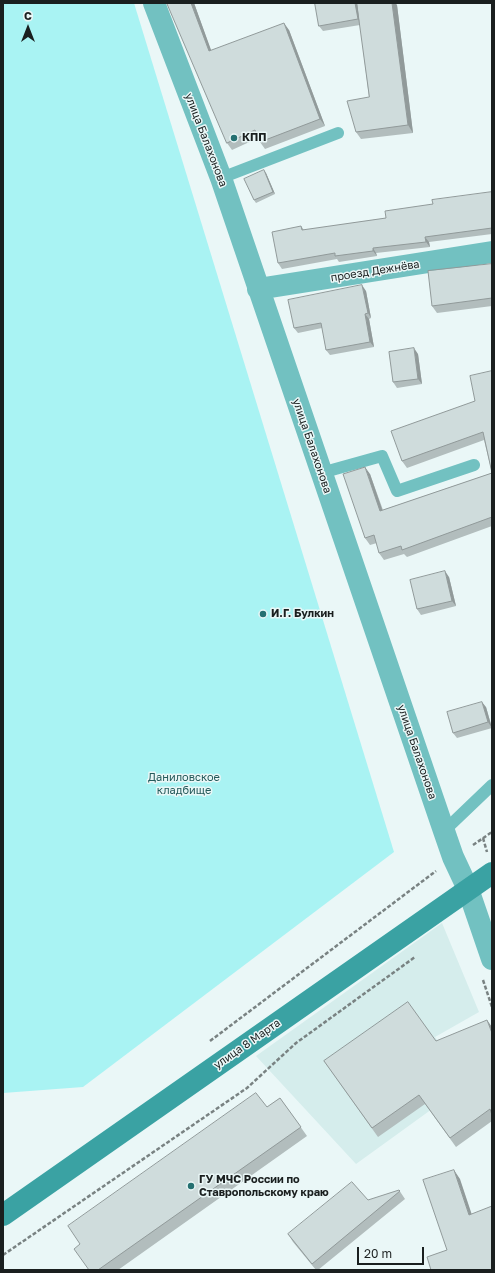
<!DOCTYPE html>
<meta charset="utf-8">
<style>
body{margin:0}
#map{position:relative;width:495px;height:1273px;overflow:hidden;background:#eaf7f7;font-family:"Golos Text",sans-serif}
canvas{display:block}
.frame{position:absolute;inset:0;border:4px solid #1a1f1f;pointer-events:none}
.north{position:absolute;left:8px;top:8px;width:40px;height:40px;-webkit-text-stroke:3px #eaf7f7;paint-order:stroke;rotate:0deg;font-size:11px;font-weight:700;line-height:16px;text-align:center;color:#1a1f1f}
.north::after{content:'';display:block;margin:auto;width:14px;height:18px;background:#1a1f1f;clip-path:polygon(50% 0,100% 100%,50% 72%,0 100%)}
.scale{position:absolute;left:357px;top:1247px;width:67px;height:18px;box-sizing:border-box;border:2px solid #1a1f1f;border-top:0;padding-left:5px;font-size:12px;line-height:14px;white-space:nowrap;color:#1a1f1f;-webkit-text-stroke:3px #eaf7f7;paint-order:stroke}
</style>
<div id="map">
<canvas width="495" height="1273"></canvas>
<div class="frame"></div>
<div class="north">С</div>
<div class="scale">20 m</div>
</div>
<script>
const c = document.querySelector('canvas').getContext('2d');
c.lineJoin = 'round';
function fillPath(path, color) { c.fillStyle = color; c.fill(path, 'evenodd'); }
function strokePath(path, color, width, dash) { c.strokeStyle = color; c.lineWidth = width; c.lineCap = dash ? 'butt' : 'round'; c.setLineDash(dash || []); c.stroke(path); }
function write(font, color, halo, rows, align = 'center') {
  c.font = font + ' "Golos Text",sans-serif'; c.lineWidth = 3; c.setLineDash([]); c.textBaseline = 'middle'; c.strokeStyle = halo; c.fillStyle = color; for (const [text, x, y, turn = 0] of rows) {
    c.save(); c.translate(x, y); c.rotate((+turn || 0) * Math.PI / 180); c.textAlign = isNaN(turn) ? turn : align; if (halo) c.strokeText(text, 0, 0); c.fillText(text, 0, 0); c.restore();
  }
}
fillPath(new Path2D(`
 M442,923L479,1012L435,1037L468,1083L356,1164L256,1056Z`), '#d5edec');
fillPath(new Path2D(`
 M3,3H134L394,852L83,1087L3,1093Z`), '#a9f3f3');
strokePath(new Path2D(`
 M483,838L487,852
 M473,845L492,832
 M483,980L492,1007
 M210,1041L436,871
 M3,1255L247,1088L296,1043L415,957`), '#798282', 2.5, [4, 2]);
strokePath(new Path2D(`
 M221,178L338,133
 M321,473L382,456L397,491L474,465
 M444,831L492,785`), '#72c1c1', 12);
strokePath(new Path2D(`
 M154,3L221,178L444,831L453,857L468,889L492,959
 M258,289L492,252`), '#72c1c1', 22);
strokePath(new Path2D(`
 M3,1215L492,873`), '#3aa2a3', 22);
fillPath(new Path2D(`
 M167,3H194L211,51L289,30L325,126L265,149L260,142L258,138L232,150L227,143Z
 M315,3H395L397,5L413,133L361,139L356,132L369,97L360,25L323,31L319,26Z
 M266,173L275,194L256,203L254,200Z
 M492,192V234L429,242L430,247L376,253L377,256L339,262L337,259L282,269L278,263L301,226L304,230L386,218L433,204Z
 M492,264V306L437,313L432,306Z
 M366,291L371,318L369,319L374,347L330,355L326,350L322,328L298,333L294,328Z
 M418,354L422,384L397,388L393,382Z
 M492,371V526L407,557L404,554L384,560L379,553L377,543L370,545L365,538L370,474L383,510L492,473L484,440L407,468L402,461L475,401Z
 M449,577L456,606L421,615L417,609Z
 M486,707L492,728L457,738L453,733Z
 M492,1027V1121L456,1147L425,1104L378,1137L324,1061L436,1041Z
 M280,1098L307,1136L118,1270H88L267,1107Z
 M399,1190L405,1199L318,1270H316L293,1242L288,1234Z`), '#b2bdbd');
fillPath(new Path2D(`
 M191,3H194L214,58L209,51Z
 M355,3H358L362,25L358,19Z
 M392,3H395L397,5L413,133L408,125Z
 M284,23L289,30L325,126L320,119Z
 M264,170L266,173L275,194L273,192Z
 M425,237L429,242L430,247L426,242Z
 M373,248L376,253L377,256L373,251Z
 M362,285L366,291L371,318L368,313Z
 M365,314L369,319L374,347L370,342Z
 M414,348L418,354L422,384L418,379Z
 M365,467L370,474L385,518L380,511Z
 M445,571L449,577L456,606L452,601Z
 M482,702L486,707L492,728L488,722Z
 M487,1020L492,1027V1033Z
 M454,1170L460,1179L475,1224L469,1215Z`), '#919a9a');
const building = new Path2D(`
 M167,3H191L209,51L284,23L320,119L260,142L255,130L227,143Z
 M315,3H355L358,19L319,26Z
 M357,3H392L408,125L356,132L347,101L369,97Z
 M264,170L273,192L254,200L244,179Z
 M492,192V228L425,237L426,242L373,248V251L335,256V253L278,263L272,232L301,226L302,230L386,218L385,211L433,204L432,200Z
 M492,264V298L432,306L428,271Z
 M362,285L368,313L365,314L370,342L326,350L321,323L294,328L288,300Z
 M414,348L418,379L393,382L389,352Z
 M492,371V517L402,550L401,546L379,553L374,535L365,538L343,474L365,467L380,511L492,473L483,432L402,461L391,431L475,401L470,376Z
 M445,571L452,601L417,609L410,580Z
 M482,702L488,722L453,733L447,712Z
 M408,1002L436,1041L487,1020L492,1033V1115L490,1109L450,1138L419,1095L372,1128L324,1061Z
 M256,1093L267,1107L280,1098L301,1127L98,1270H89L74,1249L80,1244L68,1226Z
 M454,1170L469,1215L492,1206V1270H431L427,1257L447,1250L423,1180Z
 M352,1182L368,1200L399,1190L400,1191L312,1264L288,1234Z`);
fillPath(building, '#cfdcdc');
strokePath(building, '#919a9a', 1);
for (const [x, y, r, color] of [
 [234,138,4,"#257071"],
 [263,614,4,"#257071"],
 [191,1186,4,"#257071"]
]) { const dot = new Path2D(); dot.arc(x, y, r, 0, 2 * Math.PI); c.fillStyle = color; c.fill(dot); strokePath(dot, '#eaf7f7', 1.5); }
write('bold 11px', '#1a1f1f', '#eaf7f7', [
 ["КПП",242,138],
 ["И.Г. Булкин",271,614],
 ["ГУ МЧС России по",199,1180],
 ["Ставропольскому краю",199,1193]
], 'left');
write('11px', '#1a1f1f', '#eaf7f7', [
 ["улица Балахонова",206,140,69],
 ["проезд Дежнёва",375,271,-9],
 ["улица Балахонова",312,446,71],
 ["улица Балахонова",417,752,71],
 ["улица 8 Марта",247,1044,-35]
]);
write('11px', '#245a5b', '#eaf7f7', [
 ["Даниловское",184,778],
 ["кладбище",184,791]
]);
</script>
